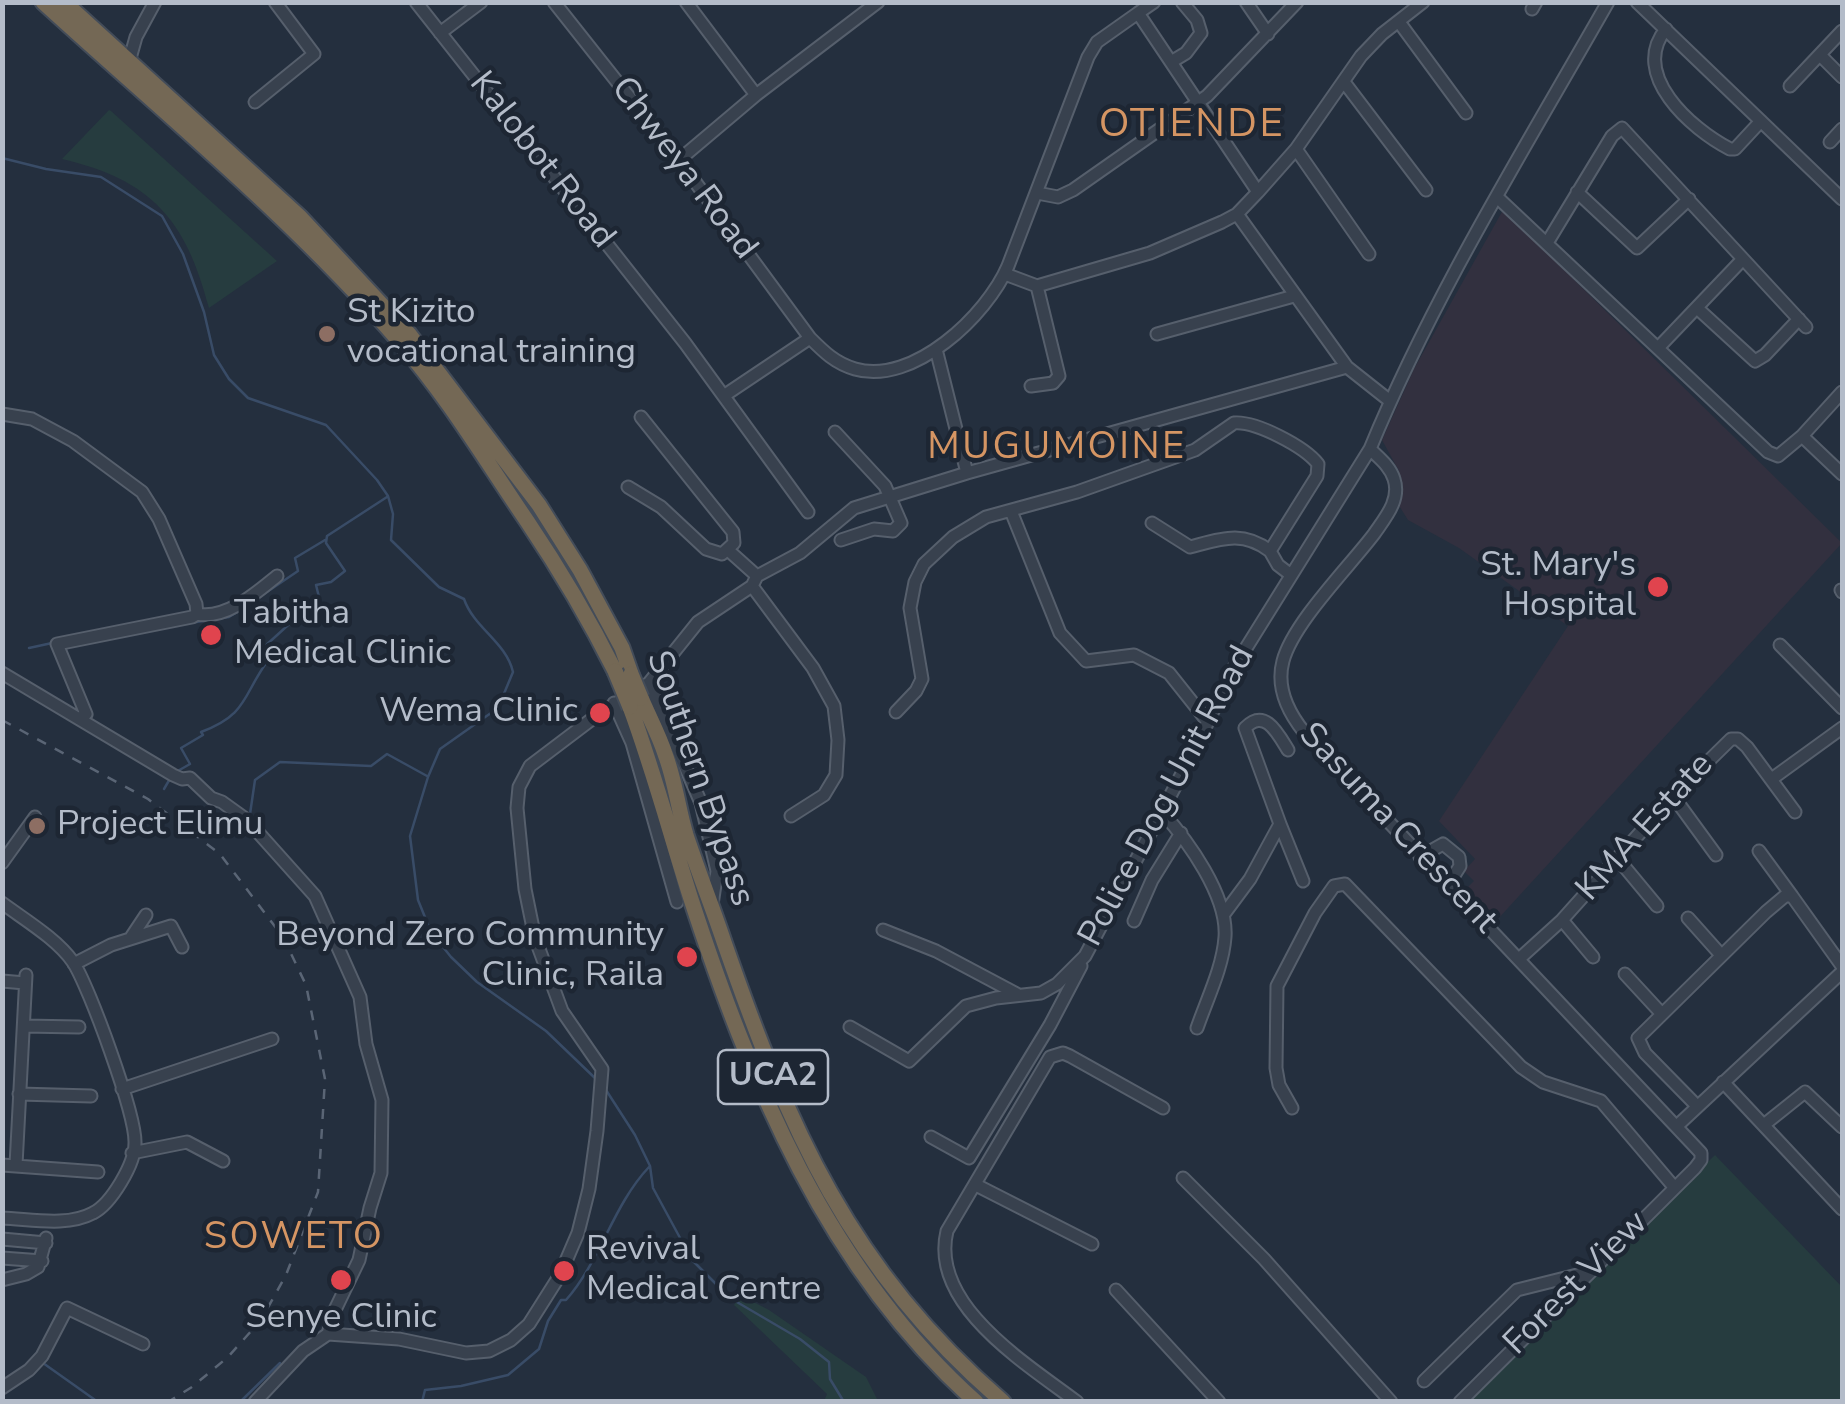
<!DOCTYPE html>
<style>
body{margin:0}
#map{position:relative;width:1845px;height:1404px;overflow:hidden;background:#242f3e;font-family:"Nunito Sans",sans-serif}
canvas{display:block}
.frame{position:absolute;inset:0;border:5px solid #b4bcc9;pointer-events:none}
</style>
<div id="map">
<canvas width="1845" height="1404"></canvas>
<div class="frame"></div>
</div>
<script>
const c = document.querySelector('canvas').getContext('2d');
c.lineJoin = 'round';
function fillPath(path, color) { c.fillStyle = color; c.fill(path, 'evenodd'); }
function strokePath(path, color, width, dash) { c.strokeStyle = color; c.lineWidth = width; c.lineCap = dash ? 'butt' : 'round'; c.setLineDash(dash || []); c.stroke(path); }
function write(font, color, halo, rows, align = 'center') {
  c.font = font + ' "Nunito Sans",sans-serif'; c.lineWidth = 9; c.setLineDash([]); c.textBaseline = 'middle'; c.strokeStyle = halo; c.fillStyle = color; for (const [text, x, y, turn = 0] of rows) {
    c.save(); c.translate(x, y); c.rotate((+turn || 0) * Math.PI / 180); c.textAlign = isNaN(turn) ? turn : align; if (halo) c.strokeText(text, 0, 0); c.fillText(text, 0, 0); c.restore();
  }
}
fillPath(new Path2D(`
 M1503,210L1842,543L1497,920L1466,889L1474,881L1464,871L1475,859L1439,821L1568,626L1459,548L1408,520L1398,504L1399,471L1382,440L1414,369Z`), '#32303f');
fillPath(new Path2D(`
 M109,110L111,111L277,261L209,308C186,220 152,180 62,159Z
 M1715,1155L1842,1287V1401L1463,1402Z
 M740,1295L769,1310L866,1377L878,1401H824L827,1394L734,1305Z`), '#263c3f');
strokePath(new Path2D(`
 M2,158L46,169L101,177L162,216L183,254L204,312L214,355L229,379L248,398L326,425L377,480L388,496L393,514L391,540L439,587L464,599C474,628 506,642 513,672L498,708L440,749L428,777L410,836L418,900L431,932L451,957L477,982L546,1031L597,1080
 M258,598L298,571L295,558L325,540
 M190,623L229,617L239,611
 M29,648L52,643
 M176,772L190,764L181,748L203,735L201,732C249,714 242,695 269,659L264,647L319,597L316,585L331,582L345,571L326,543L327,536L387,497
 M164,789L171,777
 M250,814L255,780L280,762L371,766L387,754L427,776
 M606,1090L635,1135L650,1166L653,1188L692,1260L730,1298L800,1339L829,1362L830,1379L844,1402
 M43,1363L98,1402
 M240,1402L280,1363
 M422,1402L425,1390L461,1386L508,1375L539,1349L548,1321L561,1300H566C601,1260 613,1205 649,1167`), '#394c67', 2.5);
const minor = new Path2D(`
 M416,2L685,343L808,512
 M554,2L679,160L810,338C824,352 835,363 855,369C913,386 987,315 1008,266L1088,57L1097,42L1138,13
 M686,2L756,95
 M1246,2L1268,34
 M1637,2L1842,199
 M1532,9L1536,2
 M1399,22L1466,113
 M1666,29C1629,74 1691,129 1730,149H1735L1761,121
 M440,33L481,2
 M1820,55L1842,77
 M129,62L136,37L155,2
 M1171,62L1186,53L1201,33L1197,20L1182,2
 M1344,82L1426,190
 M1790,86L1842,31
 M255,102L314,54L275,2
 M1830,142L1842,129
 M1296,149L1369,254
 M679,160L756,95L878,2
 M1258,192L1296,149L1361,56L1382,34L1423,2
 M1577,192L1637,248L1689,199
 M1037,193L1058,197L1073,190L1207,96L1297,2
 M1497,197L1768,452L1778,456L1802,436L1842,474
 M1237,214L1347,367L1390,401
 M1547,243L1612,136L1622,128L1806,327
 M1005,274L1037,286L1150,253L1222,222L1237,214L1258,192L1138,13L1154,2
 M1697,308L1755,361L1765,355L1799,319
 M1157,334L1294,296
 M1658,348L1743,259
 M936,349L967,473
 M1031,386L1053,383L1059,376L1037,286
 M725,395L810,338
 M2,414L32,419L73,441L142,492L159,519L196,604L197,614L192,617L57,644L86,714L79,719
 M835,432L885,486L901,523L893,531L874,529L841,540
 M1802,436L1842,392
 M628,487L661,507L706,549L722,554L734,543L733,532L641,417
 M1011,511L1060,633L1086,661L1134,655L1169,673L1208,722
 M1152,523L1190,547C1221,539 1242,530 1270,551
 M728,550L757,576
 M752,586L813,668L834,706L838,740L836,775L824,795L791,816
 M1841,590L1842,592
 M197,614C226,620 256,593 277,576
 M1780,645L1842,708
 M2,673L173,775L182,779L190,778L211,798L222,802L247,820L315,896L360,997L366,1044L382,1100L381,1173L370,1208L359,1260L333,1314L328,1334
 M649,683L701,803L717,871L712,905
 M614,703L632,743L677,902
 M896,712L916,691L922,679L910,608L915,582L924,564L953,537L986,517L1077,492L1195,450L1234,423C1256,421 1305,447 1318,464L1317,476L1270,551L1278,565L1291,575
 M1773,778L1842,728
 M1673,796L1716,855
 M1162,812C1188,841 1228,896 1225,937C1223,967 1207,999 1197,1028
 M1280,824L1303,881
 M1759,851L1792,896
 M1420,857L1443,844L1459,857L1460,866L1448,885
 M1618,859L1657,906
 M2,863L35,817
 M2,903C25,920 57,939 73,962C89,986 136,1115 135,1143C135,1164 111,1204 93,1213C67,1227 31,1219 2,1218
 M1224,914L1250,879L1280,824L1245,728C1265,708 1277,732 1288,750
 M1688,918L1721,955
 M1562,920L1593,957
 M1134,921L1152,880L1181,833
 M883,930L936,951L1017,994
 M130,939L146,915
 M1519,959L1562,920L1673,796L1731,739H1738L1747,747L1795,812
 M74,964L111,945L171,926L182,947
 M1625,974L1661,1013
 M2,981L25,983
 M24,1026L79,1027
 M850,1027L909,1061L966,1006L996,998L1041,993L1057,984L1085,956L1194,751L1233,669L1370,449
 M1723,1082L1842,1209
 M122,1089L272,1039
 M19,1094L91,1096
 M1697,1106L1645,1053L1638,1038L1766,912L1785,896H1792L1842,966
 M1292,1108L1279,1085L1276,1068L1277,986L1315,913L1334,886L1345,884L1521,1067L1543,1082L1601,1101L1674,1187
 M1765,1124L1805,1092L1842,1127
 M1678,1125L1842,972
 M931,1137L969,1158L1050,1025L1081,966
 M132,1153L187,1142L223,1161
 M2,1165L98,1172
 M16,1165L26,975
 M1183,1178L1264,1259L1391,1402
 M976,1185L1092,1244
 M2,1239L46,1243
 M2,1258L42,1261
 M2,1280L26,1274L38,1267L46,1238
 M1116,1290L1219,1402
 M1424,1381L1517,1290L1585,1273
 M2,1388L29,1370L42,1356L67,1308L143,1344
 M255,1402L303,1351L328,1334L399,1339L466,1353L489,1351L511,1340L529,1324L560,1275L578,1233L589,1189L597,1131L602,1069L562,1011L535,938L525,889L517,808L519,787L530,766L596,716L649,683L698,622L752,586L757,576L800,553L854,508L967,473L1347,367
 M1077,1402C1027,1364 929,1305 947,1231L1050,1057L1063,1053L1070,1056L1163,1108
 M1460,1402L1695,1168L1701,1160V1153L1304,732C1288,712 1276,687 1283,661C1293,623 1349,567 1374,534C1385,518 1401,500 1394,479C1390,466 1379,458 1370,449C1434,294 1525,148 1608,2`);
const highway = new Path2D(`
 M43,2C163,112 293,218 400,342C448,397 486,461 527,521C560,570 589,619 615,671
 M64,2L300,217L409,334L539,505L580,570L622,648L631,674
 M641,698C649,717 659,735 665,754C675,780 678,808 686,835C698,871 712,906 724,942C789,1129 849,1269 1003,1402
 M630,707C653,769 670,833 690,896C751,1083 826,1268 976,1402`);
strokePath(minor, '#565f6c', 15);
strokePath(highway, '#434c59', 19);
strokePath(minor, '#38414e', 11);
strokePath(highway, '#746855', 15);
strokePath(new Path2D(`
 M2,720L148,799L220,854L283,937L306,985L325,1079L318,1192L286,1275L261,1320L228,1357L192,1387L168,1402`), '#5a6575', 2.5, [10, 10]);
const highwayBridge = new Path2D(`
 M615,671L630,707
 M631,674L641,698`);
strokePath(highwayBridge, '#434c59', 19, []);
strokePath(highwayBridge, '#746855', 15);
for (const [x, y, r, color] of [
 [327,334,10,"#8d6e63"],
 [1658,587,12,"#e0444e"],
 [211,635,12,"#e0444e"],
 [600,713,12,"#e0444e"],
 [37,826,10,"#8d6e63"],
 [687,957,12,"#e0444e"],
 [564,1271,12,"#e0444e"],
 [341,1280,12,"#e0444e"]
]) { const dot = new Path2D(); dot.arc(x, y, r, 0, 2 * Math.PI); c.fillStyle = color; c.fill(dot); strokePath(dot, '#1d2633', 4); }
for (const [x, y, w] of [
 [773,1077,110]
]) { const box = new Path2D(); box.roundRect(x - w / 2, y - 27, w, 54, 8); c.fillStyle = '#1d2633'; c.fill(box); strokePath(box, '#b4bcc9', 2.5); }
write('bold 32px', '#b4bcc9', null, [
 ["UCA2",773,1077]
]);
write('35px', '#b4bcc9', '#1d2633', [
 ["Kalobot Road",541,161,52],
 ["Chweya Road",683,169,53],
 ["Southern Bypass",699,779,71],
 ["Police Dog Unit Road",1168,797,-62],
 ["KMA Estate",1646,828,-48],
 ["Sasuma Crescent",1397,829,47],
 ["Forest View",1577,1284,-45]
]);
write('35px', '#b4bcc9', '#1d2633', [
 ["St Kizito",347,314],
 ["vocational training",347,354],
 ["St. Mary's",1636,567,"right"],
 ["Hospital",1636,607,"right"],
 ["Tabitha",234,615],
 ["Medical Clinic",234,655],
 ["Wema Clinic",578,713,"right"],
 ["Project Elimu",57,826],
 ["Beyond Zero Community",664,937,"right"],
 ["Clinic, Raila",664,977,"right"],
 ["Revival",586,1251],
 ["Medical Centre",586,1291],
 ["Senye Clinic",341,1319,"center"]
], 'left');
c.letterSpacing = '2.5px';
write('38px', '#d59563', '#1d2633', [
 ["MUGUMOINE",1057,449],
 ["SOWETO",294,1239]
]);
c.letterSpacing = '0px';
c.letterSpacing = '2.5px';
write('40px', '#d59563', '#1d2633', [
 ["OTIENDE",1192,126]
]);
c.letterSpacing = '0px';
</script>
